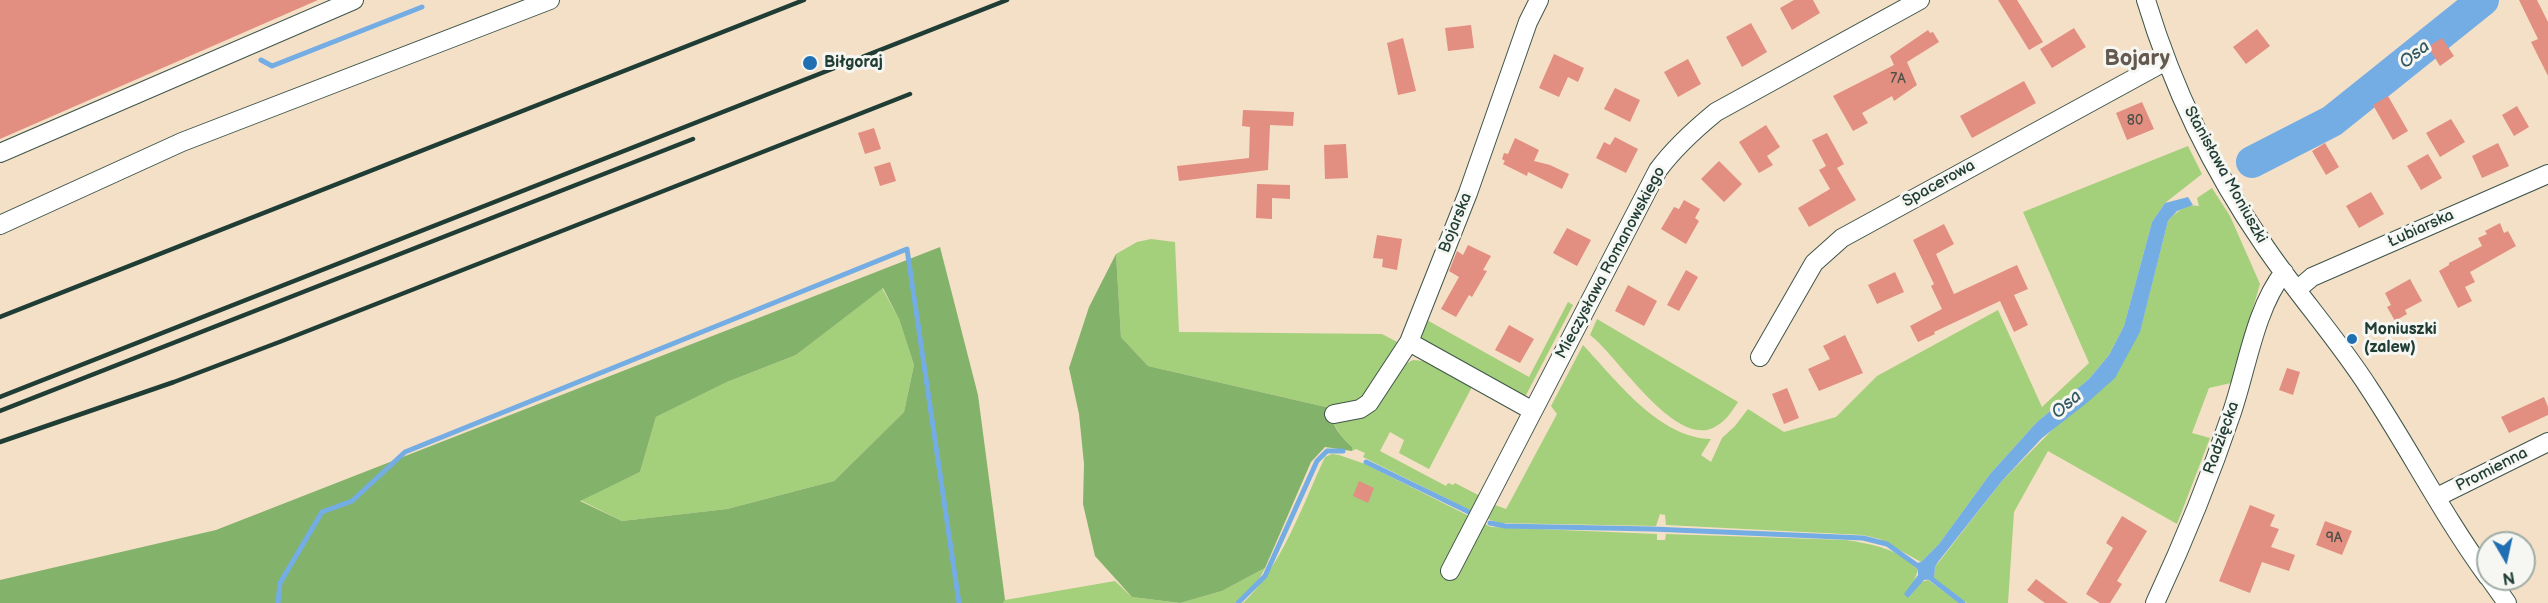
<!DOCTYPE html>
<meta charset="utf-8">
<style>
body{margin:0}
#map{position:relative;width:2548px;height:603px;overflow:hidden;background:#f4e0c7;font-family:"Balsamiq Sans",sans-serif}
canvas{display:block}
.north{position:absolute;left:2476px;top:531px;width:60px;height:60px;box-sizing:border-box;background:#f6f6f2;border:2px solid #a0aca6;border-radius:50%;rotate:171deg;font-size:16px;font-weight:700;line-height:24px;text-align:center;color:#1f3d34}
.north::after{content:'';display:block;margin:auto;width:21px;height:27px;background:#1f6fb2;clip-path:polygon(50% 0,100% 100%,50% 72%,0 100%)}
</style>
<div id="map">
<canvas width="2548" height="603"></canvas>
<div class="north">N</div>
</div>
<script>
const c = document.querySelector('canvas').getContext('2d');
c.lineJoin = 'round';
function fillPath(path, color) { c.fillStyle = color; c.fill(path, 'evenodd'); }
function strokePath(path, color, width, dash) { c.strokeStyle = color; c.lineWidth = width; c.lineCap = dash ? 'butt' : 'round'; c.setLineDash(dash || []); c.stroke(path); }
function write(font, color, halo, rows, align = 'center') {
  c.font = font + ' "Balsamiq Sans",sans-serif'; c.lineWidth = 6; c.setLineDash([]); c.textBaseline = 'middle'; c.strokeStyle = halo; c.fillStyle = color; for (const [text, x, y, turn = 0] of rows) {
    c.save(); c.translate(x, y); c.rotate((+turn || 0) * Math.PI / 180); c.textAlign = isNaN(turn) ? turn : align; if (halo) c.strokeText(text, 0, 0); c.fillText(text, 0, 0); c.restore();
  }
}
fillPath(new Path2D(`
 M2188,146L2202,174L2165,203L2152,222L2124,326L2109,355L2089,379L2037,422L1990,474L1939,544L1921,562L1880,539L1863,535L1666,525L1665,515L1660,514L1656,526L1499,523L1488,519L1495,505L1506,509L1511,500L1557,414L1551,406L1583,345C1616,380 1659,438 1711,439L1701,455L1711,462L1722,438L1735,426L1748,409L1784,432L1836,417L1877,376L1998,310L2042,407L2089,363L2023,212Z
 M2212,188L2230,216L2260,284L2231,383L2209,388L2192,433L2210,438L2177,524L2048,451L2014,512L2008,603H1967L1934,579L1935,567L2002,481L2057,425L2140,331L2168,221C2176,212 2186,203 2199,206L2197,198Z
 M1151,239L1175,242L1179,332L1382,334L1401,344L1363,402L1330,408L1148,366L1121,337L1116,254L1137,242Z
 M882,288L899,319L914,365L904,412L834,481L727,509L622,521L580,500L640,472L656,417L727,382L796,355Z
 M1568,302L1573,305L1525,397L1427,344L1419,335L1425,319L1529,377Z
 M1597,319L1738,402C1731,413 1725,422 1713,428C1673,446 1617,355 1590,335Z
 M1413,360L1435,362L1473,385L1429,469L1399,453L1404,440L1390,432L1380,451L1446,486L1448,483L1453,485L1455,483L1480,496L1473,518L1491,527L1657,534V540H1665L1666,534L1846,540C1872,544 1900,549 1918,570L1908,598L1921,582L1928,580L1960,603H1243C1281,568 1303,504 1325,457L1332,454L1339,455L1365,464L1469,516L1472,511L1363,457L1365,453L1356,449L1352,451V447L1342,437L1330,418H1339L1401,366Z
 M1265,568L1257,583L1235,603H1180L1222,591Z
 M1115,581L1132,597L1179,603H1003L1005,600Z`), '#a4cf7b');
fillPath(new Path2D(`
 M940,247L978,395L1005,600L1003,603H0V580L216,530ZM883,288L899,319L914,365L904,412L834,481L727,509L622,521L580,501L640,472L656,417L727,382L796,355Z
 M1116,254L1121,337L1148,366L1330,408C1330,424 1341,437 1352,447V451L1325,447L1311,462L1265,568L1222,591L1180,603L1132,597L1095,556L1083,504L1084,464L1079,414L1069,368L1089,307Z`), '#83b26b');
fillPath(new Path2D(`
 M2188,197L2193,205L2177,211L2168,221L2140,332L2115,378L2088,402L2042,438L2002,481L1938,562L1935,567L1934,579L1924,580L1908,598L1904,594L1918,575V570L1913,564L1921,562L1939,544L1990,474L2037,422L2089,379L2109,355L2124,326L2152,222L2165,203Z`), '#74ade4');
strokePath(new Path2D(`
 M261,60L272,66L422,7
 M1366,462L1469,512
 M1490,523L1505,526L1652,529L1863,538L1887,544L1918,566
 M1929,577L1963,603
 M278,603L280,583L322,512L352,501L405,452L907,249L959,603
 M1238,603L1265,576L1317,461L1327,451H1343`), '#74ade4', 5);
strokePath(new Path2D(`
 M2252,162L2332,121L2483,0`), '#74ade4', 32);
fillPath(new Path2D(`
 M0,0H318L0,139Z
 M1794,0H1813L1820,13L1792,30L1780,8Z
 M1998,0H2017L2043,42L2029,50Z
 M2519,0H2537L2548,22V76L2531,42L2538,39Z
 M1751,23L1767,52L1742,67L1726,37Z
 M1471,25L1474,48L1448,51L1445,28Z
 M2074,28L2086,47L2052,68L2040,49Z
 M2257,29L2270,46L2246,64L2233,47Z
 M1928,30L1930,33L1933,32L1939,42L1907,62L1917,85L1894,101L1892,96L1862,113L1868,123L1853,131L1833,96L1894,65L1890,56Z
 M1403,38L1416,91L1398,95L1387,43Z
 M2442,38L2454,56L2440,66L2428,47Z
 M1554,54L1584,68L1578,82L1568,77L1559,97L1539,88Z
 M1688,59L1701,84L1678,97L1664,72Z
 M2024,81L2036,103L1972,138L1960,116Z
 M1615,88L1640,100L1630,122L1604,109Z
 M2388,96L2408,131L2393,140L2373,105Z
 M2142,102L2154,129L2127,140L2116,113Z
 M2517,106L2529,127L2514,136L2502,115Z
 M1243,110L1294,112L1293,126L1270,125L1268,170L1179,181L1177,166L1249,158L1250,127L1242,126Z
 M2451,119L2465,142L2440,157L2426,133Z
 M1766,125L1780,147L1767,156L1773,165L1759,173L1739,142Z
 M874,128L881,149L865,154L858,133Z
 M1827,133L1844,164L1837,168L1856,200L1809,227L1798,208L1830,189L1819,170L1826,166L1812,140Z
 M1615,137L1638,149L1626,173L1596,158L1604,142L1610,145Z
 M1515,138L1539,150L1534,161L1550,165L1569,174L1562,189L1528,172L1527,176L1503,164L1505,161L1502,159L1504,153L1508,154Z
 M2325,143L2339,167L2326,175L2312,151Z
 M2498,143L2509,166L2482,178L2472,156Z
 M1346,144L1348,178L1325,179L1324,145Z
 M2428,154L2442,178L2421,190L2407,166Z
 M1719,161L1742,184L1724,202L1701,179Z
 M890,162L896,181L880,186L874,167Z
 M1257,184L1290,185V199L1272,198V219L1256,218Z
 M2371,192L2384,214L2359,228L2346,206Z
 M1684,200L1700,209L1695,218L1699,221L1686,244L1661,229L1674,207L1679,209Z
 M2500,223L2504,233L2508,231L2516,246L2470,272L2475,282L2465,287L2472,301L2458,308L2439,271L2449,265V263L2482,246L2478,238L2487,234L2485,231Z
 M1944,224L1954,244L1936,254L1954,294L2017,265L2028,289L2014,295L2028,325L2014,332L2000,301L1934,332L1935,334L1918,342L1910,326L1942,309L1931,286L1934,284L1913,240Z
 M1567,228L1591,240L1577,266L1553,253Z
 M1377,235L1402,239L1397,270L1382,267L1383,259L1373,258Z
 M1468,245L1491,256L1483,270L1487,271L1472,297L1469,295L1456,317L1441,309L1459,277L1449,271L1457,251L1463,255Z
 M1686,270L1698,277L1679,311L1667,305Z
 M1895,272L1904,292L1877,304L1868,285Z
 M2410,279L2422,301L2405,310L2407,314L2395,321L2387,307L2391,305L2385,293Z
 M1628,285L1657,301L1644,326L1615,311Z
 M1509,325L1534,339L1520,363L1495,350Z
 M1845,335L1863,373L1819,391L1808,369L1830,359L1823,346Z
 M2287,368L2300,372L2293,395L2279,390Z
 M1787,388L1799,418L1784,424L1772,394Z
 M2544,397L2548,407V415L2509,433L2501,417Z
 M1359,481L1374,488L1368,503L1353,496Z
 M2250,505L2275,515L2270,526L2279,529L2271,547L2295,555L2289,571L2262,562L2250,593L2219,581Z
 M2122,516L2147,531L2117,581L2122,584L2110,603H2100L2086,594L2113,548L2106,543Z
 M2325,521L2352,531L2342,555L2316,545Z
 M2036,579L2068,603H2045L2027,590Z`), '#e28e81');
const minor = new Path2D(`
 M2146,0C2172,86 2213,171 2264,245C2297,294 2337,338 2369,388C2410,450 2444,517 2488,577
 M0,153L354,0
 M0,225L182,142L550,0
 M2298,289L2312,277L2548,174
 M1409,342L1533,411
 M1760,357L1814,263L1842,238L2166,61
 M1334,414L1360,409L1369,403L1409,342L1468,193L1528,22L1539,0
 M2437,497L2548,442
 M1450,571L1658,170C1675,147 1694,130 1716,112L1920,0
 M2490,579L2507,603
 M2155,603C2184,541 2210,477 2232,412C2247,368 2255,309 2284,272`);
strokePath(minor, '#3f554a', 20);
strokePath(minor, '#fff', 18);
strokePath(new Path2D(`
 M0,317L804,0
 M0,397L1007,0
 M0,411L693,139
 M0,442L174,382L282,341L910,94`), '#1f3d34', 4.5);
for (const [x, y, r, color] of [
 [810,63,8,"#1f6fb2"],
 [2352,339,6,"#1f6fb2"]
]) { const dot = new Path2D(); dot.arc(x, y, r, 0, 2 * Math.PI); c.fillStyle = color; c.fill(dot); strokePath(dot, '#f6f6f2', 2); }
write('14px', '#505147', null, [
 ["7A",1898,79],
 ["80",2135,121],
 ["9A",2334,538]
]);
write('bold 16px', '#1f3d34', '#f6f6f2', [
 ["Biłgoraj",824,63],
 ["Moniuszki",2364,330],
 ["(zalew)",2364,348]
], 'left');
write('16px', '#1f3d34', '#f6f6f2', [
 ["Stanisława Moniuszki",2225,175,61],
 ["Spacerowa",1939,184,-29],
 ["Bojarska",1456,223,-68],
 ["Łubiarska",2421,229,-24],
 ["Mieczysława Romanowskiego",1611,263,-62],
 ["Radzięcka",2222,438,-70],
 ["Promienna",2492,470,-27]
]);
write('italic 18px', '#345960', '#f6f6f2', [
 ["Osa",2415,55,-39],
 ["Osa",2067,405,-41]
]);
write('bold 22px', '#63594f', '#f6f6f2', [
 ["Bojary",2137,59]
]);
</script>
